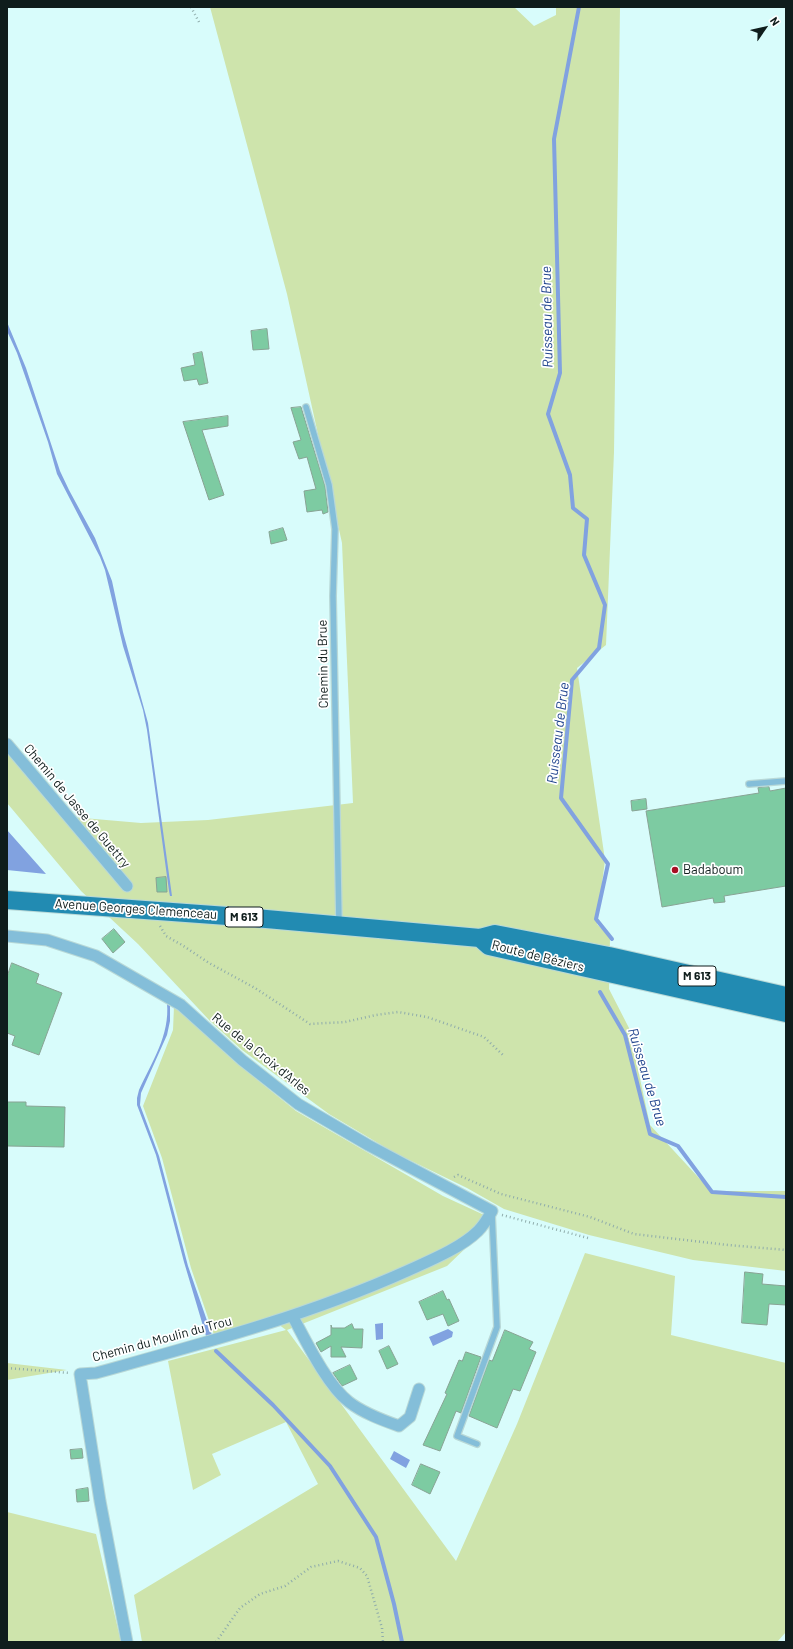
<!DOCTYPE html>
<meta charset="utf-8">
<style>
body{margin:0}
#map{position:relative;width:793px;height:1649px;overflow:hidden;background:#d8fcfb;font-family:Barlow,sans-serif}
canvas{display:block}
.frame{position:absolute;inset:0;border:8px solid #0f1d1c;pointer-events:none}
.north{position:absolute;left:745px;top:8px;width:40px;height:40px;-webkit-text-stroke:3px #fff;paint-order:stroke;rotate:56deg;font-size:11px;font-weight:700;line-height:16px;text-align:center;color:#0f1d1c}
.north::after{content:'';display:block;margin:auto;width:14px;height:18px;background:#0f1d1c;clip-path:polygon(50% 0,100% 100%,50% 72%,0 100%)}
</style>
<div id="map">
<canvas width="793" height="1649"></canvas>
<div class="frame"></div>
<div class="north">N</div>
</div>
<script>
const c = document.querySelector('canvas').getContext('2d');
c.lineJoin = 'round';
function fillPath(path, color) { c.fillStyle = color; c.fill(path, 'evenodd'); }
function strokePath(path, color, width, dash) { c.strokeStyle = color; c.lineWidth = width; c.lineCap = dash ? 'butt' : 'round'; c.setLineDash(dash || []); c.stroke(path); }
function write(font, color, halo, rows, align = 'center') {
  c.font = font + ' Barlow,sans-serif'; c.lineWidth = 3.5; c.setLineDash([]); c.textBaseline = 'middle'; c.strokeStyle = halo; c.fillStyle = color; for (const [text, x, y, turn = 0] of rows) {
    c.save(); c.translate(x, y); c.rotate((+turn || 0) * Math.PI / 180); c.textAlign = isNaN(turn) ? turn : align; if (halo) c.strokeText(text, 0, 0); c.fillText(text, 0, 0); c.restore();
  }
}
fillPath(new Path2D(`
 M210,7H514L534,26L556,15V7H620L614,452L606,645L577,668L605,860L597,924L610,938L609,989L629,1028L650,1125L711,1191H786V1271L693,1260L589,1235L504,1209L467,1188L393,1152L329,1114L242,1050L210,1021L138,944L81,891L7,803V753L60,816L141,823L208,820L353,803L342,543L287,294Z
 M174,1006L234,1061L296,1111L443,1196L495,1220L447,1266L287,1330L456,1561L517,1424L585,1253L675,1276L671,1335L786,1363V1632L777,1642H142L134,1595L318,1484L286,1422L212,1454L221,1475L193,1490L168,1361L286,1330L270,1318L214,1335L191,1268L162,1158L143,1106L173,1030Z
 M7,1363L67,1370L7,1380Z
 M7,1512L96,1534L121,1642H7Z`), '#cee4ac');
fillPath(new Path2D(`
 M7,322L26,368L60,471L69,490L95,538L112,581L123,632L148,723L172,896H170L169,891L147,730L143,710L123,646L105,570L100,557L57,474L48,442L17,353L7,331Z
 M7,830L46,874L7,870Z
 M167,1003L170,1005V1021L167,1035L141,1093L140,1105L159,1156L188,1266L212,1335L206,1336L184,1262L156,1155L137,1105V1098L139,1090C152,1062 170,1035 167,1003Z
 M383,1323V1339L376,1340L375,1324Z
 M448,1329L453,1332L452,1337L433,1346L429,1337Z
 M394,1451L410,1460L406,1468L390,1459Z`), '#81a2e0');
strokePath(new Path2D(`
 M579,7L554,139L560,373L548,414L570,475L573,508L587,519L584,555L605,605L599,648L572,680L561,798L608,864L596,919L612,939
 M600,992L625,1035L650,1134L678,1146L712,1192L786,1197
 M216,1351L273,1405L330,1466L376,1537L394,1604L402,1642`), '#81a2e0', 4);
const building = new Path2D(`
 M267,329L269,349L253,350L251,331Z
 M202,352L208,383L199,385L197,379L184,381L181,368L195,365L193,354Z
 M301,407L325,486L328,512L323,514L322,510L307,512L304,491L316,489L307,457L299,459L293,442L301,440L291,408Z
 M228,416V426L202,430L224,495L209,500L183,422Z
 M283,528L287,540L271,544L269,532Z
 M769,787L770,791L786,788V886L724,896L725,902L714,903L713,898L662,907L646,811L759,793L758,788Z
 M646,799L647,809L632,811L631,801Z
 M166,877L167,892H157L156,878Z
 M114,929L125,942L113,953L102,939Z
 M12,963L39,974L36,983L62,993L39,1055L12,1045L15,1036L7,1033V977Z
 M7,1102H26V1106L65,1107L64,1147L7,1146Z
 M745,1272L763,1274L762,1284L786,1286V1305L769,1304L767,1325L742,1323Z
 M443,1291L447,1300L449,1299L459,1321L448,1326L443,1314L427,1320L419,1302Z
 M352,1324L354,1329H363L362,1348L341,1347L346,1357H331V1346L321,1352L316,1343L331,1335V1325L332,1328H344Z
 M505,1330L533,1342L529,1349L536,1352L520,1391L513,1389L497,1428L469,1416L489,1360L492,1361Z
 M389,1346L398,1364L387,1369L379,1351Z
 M466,1352L481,1357L461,1413L456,1411L440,1451L423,1445L447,1394L445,1393L459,1360L462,1361Z
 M350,1365L357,1379L342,1386L333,1373Z
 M82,1449L83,1458L71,1459L70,1450Z
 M421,1464L440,1472L430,1494L412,1485Z
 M88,1488L89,1501L77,1502L76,1490Z`);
fillPath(building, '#7dcba2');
strokePath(building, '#88a394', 1);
const lane = new Path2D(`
 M306,407L329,485L335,529L333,596L339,923
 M749,784L786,781
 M477,1444L457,1436L497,1327L492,1214`);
const street = new Path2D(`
 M7,744L127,886
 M7,936L47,940L96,956L181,1005L242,1060L298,1104L368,1145L492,1211C488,1218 484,1225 478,1231C461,1248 429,1261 407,1271C307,1316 201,1344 96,1373L80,1374L100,1501L127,1642
 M293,1317C306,1341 327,1385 349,1402C363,1413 382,1420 399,1426L410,1417L419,1389`);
const primary = new Path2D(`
 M7,900L255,918L480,938L495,934L609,956L786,996
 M480,938L489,946L786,1013`);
strokePath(lane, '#b8d8d7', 8);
strokePath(street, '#b8d8d7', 13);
strokePath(primary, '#b8d8d7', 20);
strokePath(new Path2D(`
 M191,7L200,24
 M160,926L166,936L182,945L209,963L255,988L310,1024L345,1022L376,1015L398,1012L427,1017L484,1037L503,1055
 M454,1177L458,1175L501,1194L590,1217L634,1234L728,1245L786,1250
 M502,1215L588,1238
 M7,1368L70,1373
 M216,1642L240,1608L260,1594L285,1586L311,1567L338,1561L360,1568L367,1576L382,1628L383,1642`), '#8facab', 2.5, [1, 3]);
strokePath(lane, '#84bed9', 5.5);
strokePath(street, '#84bed9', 11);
strokePath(primary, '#228bb2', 18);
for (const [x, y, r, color] of [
 [675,870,4,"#a70f23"]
]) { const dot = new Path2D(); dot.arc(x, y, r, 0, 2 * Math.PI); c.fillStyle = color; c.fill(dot); strokePath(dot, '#fff', 1.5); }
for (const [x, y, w] of [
 [244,917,38],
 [697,976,38]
]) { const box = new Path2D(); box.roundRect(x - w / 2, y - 10, w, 20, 3); c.fillStyle = '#fff'; c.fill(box); strokePath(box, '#0f1d1c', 1); }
write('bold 12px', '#0f1d1c', null, [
 ["M 613",244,917],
 ["M 613",697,976]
]);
write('13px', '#0f1d1c', '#fff', [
 ["Chemin du Brue",323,664,-91],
 ["Chemin de Jasse de Guettry",77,806,50],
 ["Avenue Georges Clemenceau",136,909,4],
 ["Route de Béziers",538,956,14],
 ["Rue de la Croix d'Arles",261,1054,39],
 ["Chemin du Moulin du Trou",162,1339,-15]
]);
write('13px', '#0f1d1c', '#fff', [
 ["Badaboum",683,870]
], 'left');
write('italic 14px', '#21458e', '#fff', [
 ["Ruisseau de Brue",547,317,-91],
 ["Ruisseau de Brue",558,733,-83],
 ["Ruisseau de Brue",647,1077,73]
]);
</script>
